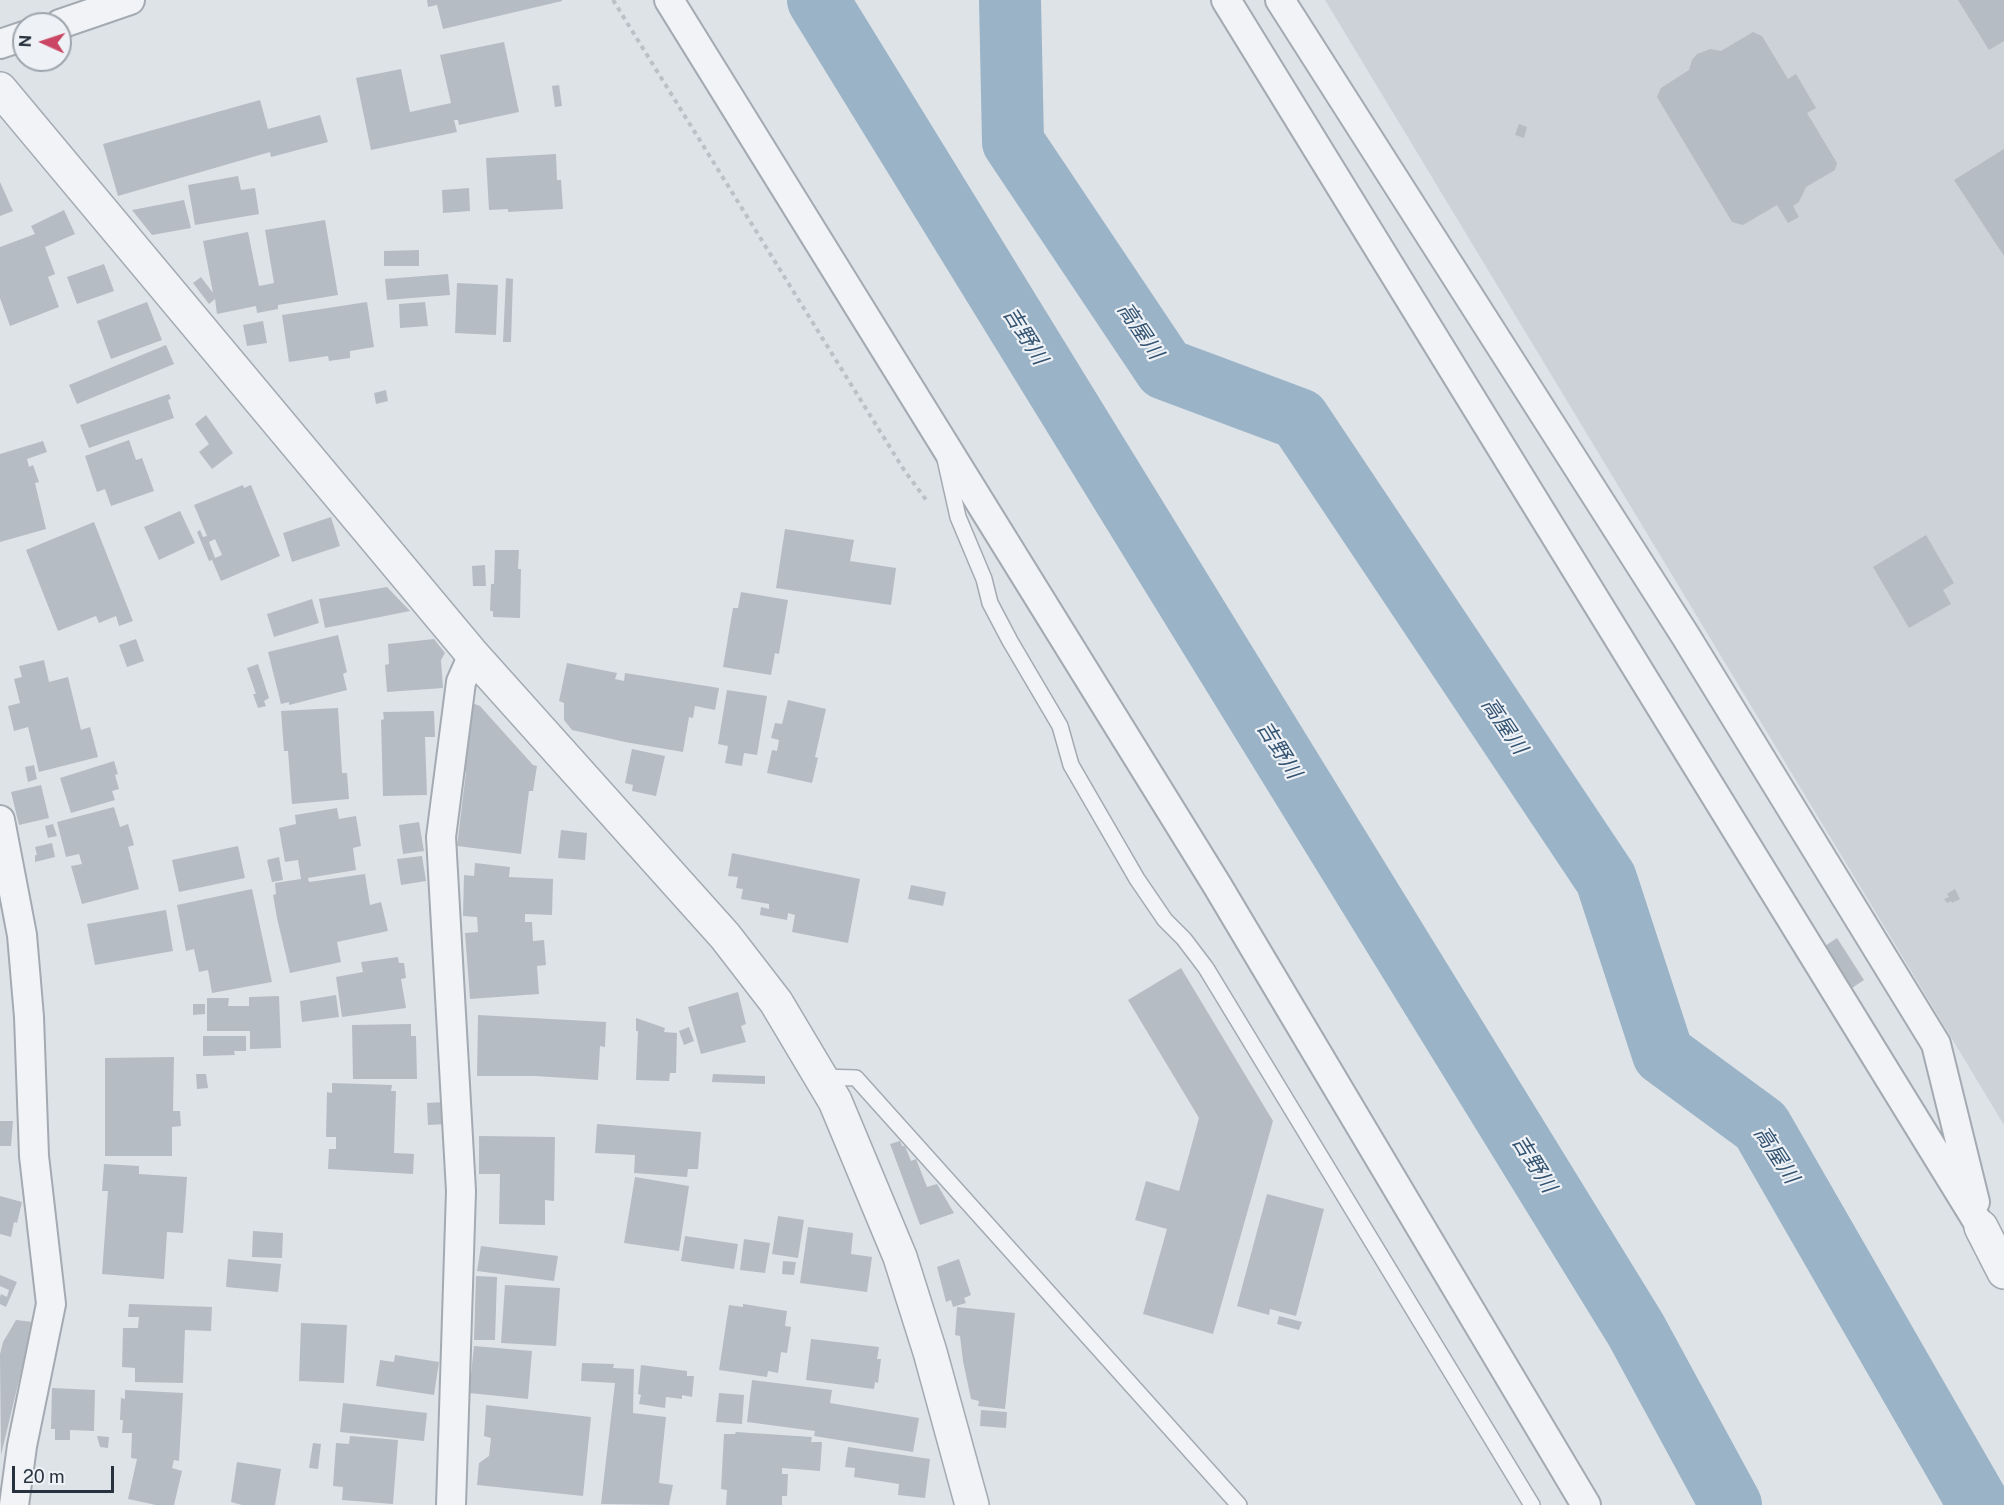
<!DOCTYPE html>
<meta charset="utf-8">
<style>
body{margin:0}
#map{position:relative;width:2004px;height:1505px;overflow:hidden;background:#dee3e8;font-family:"Public Sans",sans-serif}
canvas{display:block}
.north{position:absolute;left:12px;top:12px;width:60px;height:60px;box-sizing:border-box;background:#eef1f5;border:2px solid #9fa5ac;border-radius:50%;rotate:273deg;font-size:16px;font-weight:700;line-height:24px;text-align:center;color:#28323e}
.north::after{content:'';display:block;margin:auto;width:21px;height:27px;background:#ca4664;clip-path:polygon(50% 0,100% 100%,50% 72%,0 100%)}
.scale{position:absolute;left:12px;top:1466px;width:102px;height:27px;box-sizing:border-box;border:3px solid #28323e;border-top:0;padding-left:8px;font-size:18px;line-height:21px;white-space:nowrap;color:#28323e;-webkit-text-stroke:4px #eef1f5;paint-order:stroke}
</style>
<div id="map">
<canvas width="2004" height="1505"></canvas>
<div class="north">N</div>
<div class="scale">20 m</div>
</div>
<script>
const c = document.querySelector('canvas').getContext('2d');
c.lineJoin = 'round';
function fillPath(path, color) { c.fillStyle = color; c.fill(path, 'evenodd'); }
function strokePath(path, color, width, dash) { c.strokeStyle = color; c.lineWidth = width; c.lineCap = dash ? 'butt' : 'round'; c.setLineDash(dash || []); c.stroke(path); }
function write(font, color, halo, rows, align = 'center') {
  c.font = font + ' "Public Sans","Noto Sans JP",sans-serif'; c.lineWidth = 4.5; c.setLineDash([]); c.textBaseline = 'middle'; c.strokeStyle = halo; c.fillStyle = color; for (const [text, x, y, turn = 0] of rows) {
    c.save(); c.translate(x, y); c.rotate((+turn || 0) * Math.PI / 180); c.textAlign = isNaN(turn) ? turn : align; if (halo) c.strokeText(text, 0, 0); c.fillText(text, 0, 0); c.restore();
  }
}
fillPath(new Path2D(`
 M1325,0H2004V1125Z`), '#cdd2d9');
strokePath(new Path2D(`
 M818,0L1636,1330L1731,1505
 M1010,0L1013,142L1165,369L1299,419L1606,879L1663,1054L1761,1126L1979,1505`), '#9ab3c7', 62);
fillPath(new Path2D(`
 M427,0H562V1L443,29L437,5L428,7Z
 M1958,0H2004V41L1989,50Z
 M1753,32L1762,36L1788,79L1796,74L1816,108L1807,113L1837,163L1835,170L1806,187L1799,202L1793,206L1799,217L1788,223L1777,205L1743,225L1732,222L1657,97L1661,88L1689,70L1692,60L1697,54L1710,49L1721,51Z
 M504,42L519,112L459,125L458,120H454L457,132L371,150L356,78L401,69L410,112L451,103L440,55Z
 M559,85L562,106L555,107L552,86Z
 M260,100L268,129L320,115L328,142L271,157L270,152L118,196L103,144Z
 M1519,124L1527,127L1524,138L1515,135Z
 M2004,149V256L1954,180Z
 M556,154L557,180H561L563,209L508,212V209L489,210L486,158Z
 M238,176L241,190L255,188L259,214L195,225L188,185Z
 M0,182L13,211L0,216Z
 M469,188L470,211L443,213L442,190Z
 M184,200L191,228L152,235L132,210Z
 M64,210L75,234L45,247L55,274L48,277L59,307L10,326L0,298V247L35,234L31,226Z
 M325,220L338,295L278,305V309L257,313L256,306L217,314L215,299L209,304L193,283L201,277L213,293L203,241L248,232L259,286L274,283L265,230Z
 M419,250V266H384V251Z
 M104,264L114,291L77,304L67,277Z
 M448,274L450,295L387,300L385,279Z
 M506,278L513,279L511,342H503Z
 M457,283L498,285L496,335L455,333Z
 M147,302L162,340L111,359L97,321Z
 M367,302L374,347L350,351V358L329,361L328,356L289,362L282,315Z
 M425,302L428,326L400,328L399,304Z
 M263,321L267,343L247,346L243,325Z
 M166,345L174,364L77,404L69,385Z
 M386,390L388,401L376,404L374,393Z
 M169,394L171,399L168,400L174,418L89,448L80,425Z
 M206,415L233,453L212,469L199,452L209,444L195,424Z
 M129,440L136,460L142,458L154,491L111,506L105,489L97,492L85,456Z
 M43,441L47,452L27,459L29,467L33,465L39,482L35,483L46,529L0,542V454Z
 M243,485L244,488L251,485L280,556L221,581L212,560L209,561L197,532L200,530L203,537L207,536L194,505ZM215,539L222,555L215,558L209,542Z
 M180,511L195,543L159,560L144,527Z
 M331,517L340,546L292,562L283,533Z
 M94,522L133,621L119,626L116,616L99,623L96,616L58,631L26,550Z
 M785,529L854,540L850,561L896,568L891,605L776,588Z
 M1926,535L1954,583L1943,590L1951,604L1909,628L1873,567Z
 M495,550H519L518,569H521L520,618L493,617V611H490L491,584H494Z
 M485,565L486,586H473L472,566Z
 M387,587L410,611L325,628L319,599Z
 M741,592L788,600L779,654L775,653L771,675L723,667L733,608H738Z
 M312,599L319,623L274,637L267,614Z
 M338,635L347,672L343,674L347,690L289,705V702L281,704L268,652Z
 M136,639L144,661L127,667L119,645Z
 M434,639L445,653L441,660L443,688L387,692L385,665L389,664L388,644Z
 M44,660L49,682L68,677L81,730L90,727L98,757L39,772L28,727L14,731L8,706L20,703L14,679L22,677L19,666Z
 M567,663L617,673L615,679L624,681L625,673L719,688L715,710L695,706L693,718L689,717L683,752L625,742L572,730L564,720V703L559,701Z
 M258,664L269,698L264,701L266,706L258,708L253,694H256L247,668Z
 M727,690L767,696L757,755L744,753L742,766L725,763L728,746L718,744Z
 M788,700L826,709L815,757L818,758L812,783L767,773L772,750L777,751L779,740L771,738L775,723L782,724Z
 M472,703L480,706L533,765L537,766L533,791H529L521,854L457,846L466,772H461Z
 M338,708L342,773H347L349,799L292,804L288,751H284L281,711Z
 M434,711L435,737H425L427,795L383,796L381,720L384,719L383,712Z
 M632,749L665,756L656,796L632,791L633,785L625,783Z
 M114,761L118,774L115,775L119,789L112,791L115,800L71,813L60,778Z
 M34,765L37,779L28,782L25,767Z
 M41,785L49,818L19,825L11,792Z
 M114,807L120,827L128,824L134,845L128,847L139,889L82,904L71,866L82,864L79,854L66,857L57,822Z
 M337,808L339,819L356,816L361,846L353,848L356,870L308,878L309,882L365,874L370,905L381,902L388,931L337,942L341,962L290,973L277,918L273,895L276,894L275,883L301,879L298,860L285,862L279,828L296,824L295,815Z
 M419,822L424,851L403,854L399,825Z
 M53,824L57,836L48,838L45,826Z
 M561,830L587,833L585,860L558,858Z
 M52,843L55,857L35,862V855H37L35,847Z
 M238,846L245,878L179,892L172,860Z
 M732,853L860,879L848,943L792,932L795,915L788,913L787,920L760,915L761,907L769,909V904L741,899L743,889L736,888L738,877L728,876Z
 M422,856L426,881L401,885L397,859Z
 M279,857L283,880L272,882L267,860Z
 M475,863L510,867L509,877L553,879L552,915L525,914V922H532L533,941L544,940L546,965L537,966L539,994L470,999L465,933L478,932L477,917L463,916L464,875L474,876Z
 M911,885L946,892L943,906L908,899Z
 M252,889L272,982L212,993L208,970L199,972L194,949L186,951L177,905Z
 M1955,889L1960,899L1952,903L1951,901L1947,903L1944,899L1949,897L1947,894Z
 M166,910L173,951L95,965L87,924Z
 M1837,938L1864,980L1843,994L1816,952Z
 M398,957L399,963H404L406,978L401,979L406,1008L342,1017L336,977L363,972L361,962Z
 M1181,968L1273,1121L1213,1334L1143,1314L1167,1229L1135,1220L1146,1181L1179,1191L1199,1118L1128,1000Z
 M738,992L746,1024L741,1026L746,1042L701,1054L688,1007Z
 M336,995L339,1017L302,1022L300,1001Z
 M279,996L281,1048L250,1049V1031H207V998H229L228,1006H249V997Z
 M193,1004H205V1014L193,1015Z
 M478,1015L606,1022L605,1047L600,1046L598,1080L535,1076H477Z
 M636,1018L665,1028L664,1032L677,1033L676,1073H670L669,1081L636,1080L638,1031H636Z
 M411,1024V1036H416L417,1079H353L352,1025Z
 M689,1027L694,1041L684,1045L679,1031Z
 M203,1036H246V1051H234L235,1055L203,1056Z
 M174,1057L173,1111H180L181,1126L172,1127V1156H105V1058Z
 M196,1074H206L208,1088L197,1089Z
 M713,1074L765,1076V1084L712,1082Z
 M332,1083L392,1085L391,1091H396L394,1153L414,1154L413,1174L328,1169L329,1149H336V1137H326L327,1092L332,1093Z
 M445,1102L447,1124L428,1125L427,1103Z
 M0,1121H13L11,1146H0Z
 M597,1124L701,1132L698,1169H688L687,1177L634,1173L635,1155L595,1153Z
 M479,1136L555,1137L554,1201L545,1200V1225L499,1224L500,1174H479Z
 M900,1141L902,1146H905L911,1161L916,1159L927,1187L937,1184L954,1213L920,1225L890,1144Z
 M104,1164L139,1166V1174L187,1177L183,1233L167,1232L164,1279L102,1274L108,1191H102Z
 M635,1177L689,1186L679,1251L624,1243Z
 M1267,1194L1324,1209L1296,1316L1270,1309L1269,1315L1237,1306Z
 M0,1196L22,1202L17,1223L14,1222L11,1237L0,1234Z
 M778,1216L804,1220L798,1258L772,1254Z
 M808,1227L853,1233L851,1254L872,1257L867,1292L800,1283Z
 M253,1231L283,1233L282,1258L252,1257Z
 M685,1236L738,1244L734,1269L681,1261Z
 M744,1239L770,1243L765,1273L740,1270Z
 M481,1246L558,1256L554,1281L477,1271Z
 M228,1259L281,1264L278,1292L226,1287Z
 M959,1259L971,1295L964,1298L966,1303L953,1307L951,1300L946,1302L937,1267Z
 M783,1261L796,1262L794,1275L782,1274Z
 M0,1275L17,1282L6,1307L0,1304V1297L1,1294L7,1297L9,1290L0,1286Z
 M476,1276L497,1277L495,1340H474Z
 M505,1285L560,1288L556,1346L501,1343Z
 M129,1304L212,1307L211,1331L185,1330L183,1383L135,1382V1368L122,1367L123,1328H138L139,1317H128Z
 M743,1304L787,1311L785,1326L791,1327L787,1353L781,1352L778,1373L768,1371L767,1377L719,1370L729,1305L743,1307Z
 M957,1307L1015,1313L1005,1409L978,1406L979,1401L971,1399L963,1361L960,1336L955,1335Z
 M1279,1316L1302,1322L1299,1330L1277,1324Z
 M16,1320L33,1322L1,1455L0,1354L3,1342Z
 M301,1323L347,1325L344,1383L299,1381Z
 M811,1339L879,1347L877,1359H881L878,1383L875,1382L874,1389L806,1380Z
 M474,1346L532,1351L528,1399L469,1393Z
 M395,1355L439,1362L434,1395L376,1386L380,1360L394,1362Z
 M582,1363L614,1364L613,1368L634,1369L633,1413L666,1417L659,1483L673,1485L669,1505L601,1504L615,1383L581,1381Z
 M641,1365L687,1371V1376H694L692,1397L682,1395V1399L666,1397L665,1408L639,1404L641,1395L638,1394Z
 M752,1380L832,1390L830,1403L919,1418L913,1452L814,1436L815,1431L747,1422Z
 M52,1388L95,1390L94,1431L70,1430V1440H55V1429H51Z
 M125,1390L183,1393L179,1461L174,1460L172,1468L182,1471L174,1505H156L128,1499L137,1459L131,1458L132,1433H122L123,1420H120L121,1398L125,1399Z
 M719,1393L744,1395L742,1424L716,1422Z
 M343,1403L427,1413L424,1441L340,1432Z
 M486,1405L591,1417L583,1496L477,1485L479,1463L489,1456L491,1438L484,1436Z
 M981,1410L1007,1412L1006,1428L980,1426Z
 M736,1432L812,1437L811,1442H822L820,1471L782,1468V1474H788L787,1496H782V1505H726L727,1490L721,1489L724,1434H735Z
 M97,1436L109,1437L108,1448L100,1447Z
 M350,1436L398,1440L393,1504L342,1500L343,1487L333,1486L336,1443L349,1444Z
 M313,1443L321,1444L318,1469L309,1468Z
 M848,1447L930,1459L925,1498L898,1495L899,1484L854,1477L855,1468L845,1467Z
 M237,1462L281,1469L275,1505H242L231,1502Z`), '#b6bcc4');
const service = new Path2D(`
 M945,459L958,517L984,579L990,603L1010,641L1060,726L1071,765L1137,879L1165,920L1184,939L1206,968L1532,1505
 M821,1077L856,1078L1239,1505`);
const minor = new Path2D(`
 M669,0L1217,885L1586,1505
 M1226,0L1981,1227
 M1280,0L1685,635L1936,1044L1975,1202
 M60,24L130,0
 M0,44L24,36
 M0,820L22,935L29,1017L34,1156L51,1304L22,1446L14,1505
 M451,1505L461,1191L441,837L461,682L473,655`);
const tertiary = new Path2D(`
 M0,89L473,655L725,936L776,1002L835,1101L900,1257L930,1352L972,1505
 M1981,1227L2004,1272`);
strokePath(service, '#a4aab2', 18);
strokePath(minor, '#a4aab2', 32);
strokePath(tertiary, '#a4aab2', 36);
strokePath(new Path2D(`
 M613,0L904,470L927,501`), '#bdc1c6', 4, [4.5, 4.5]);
strokePath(service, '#f1f3f6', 15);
strokePath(minor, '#f1f3f6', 28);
strokePath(tertiary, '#f1f3f6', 33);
write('italic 21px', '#335371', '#eef1f5', [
 ["高屋川",1140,331,56],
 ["吉野川",1025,336,58],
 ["高屋川",1504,726,56],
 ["吉野川",1279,750,58],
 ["高屋川",1776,1155,57],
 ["吉野川",1534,1164,58]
]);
</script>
